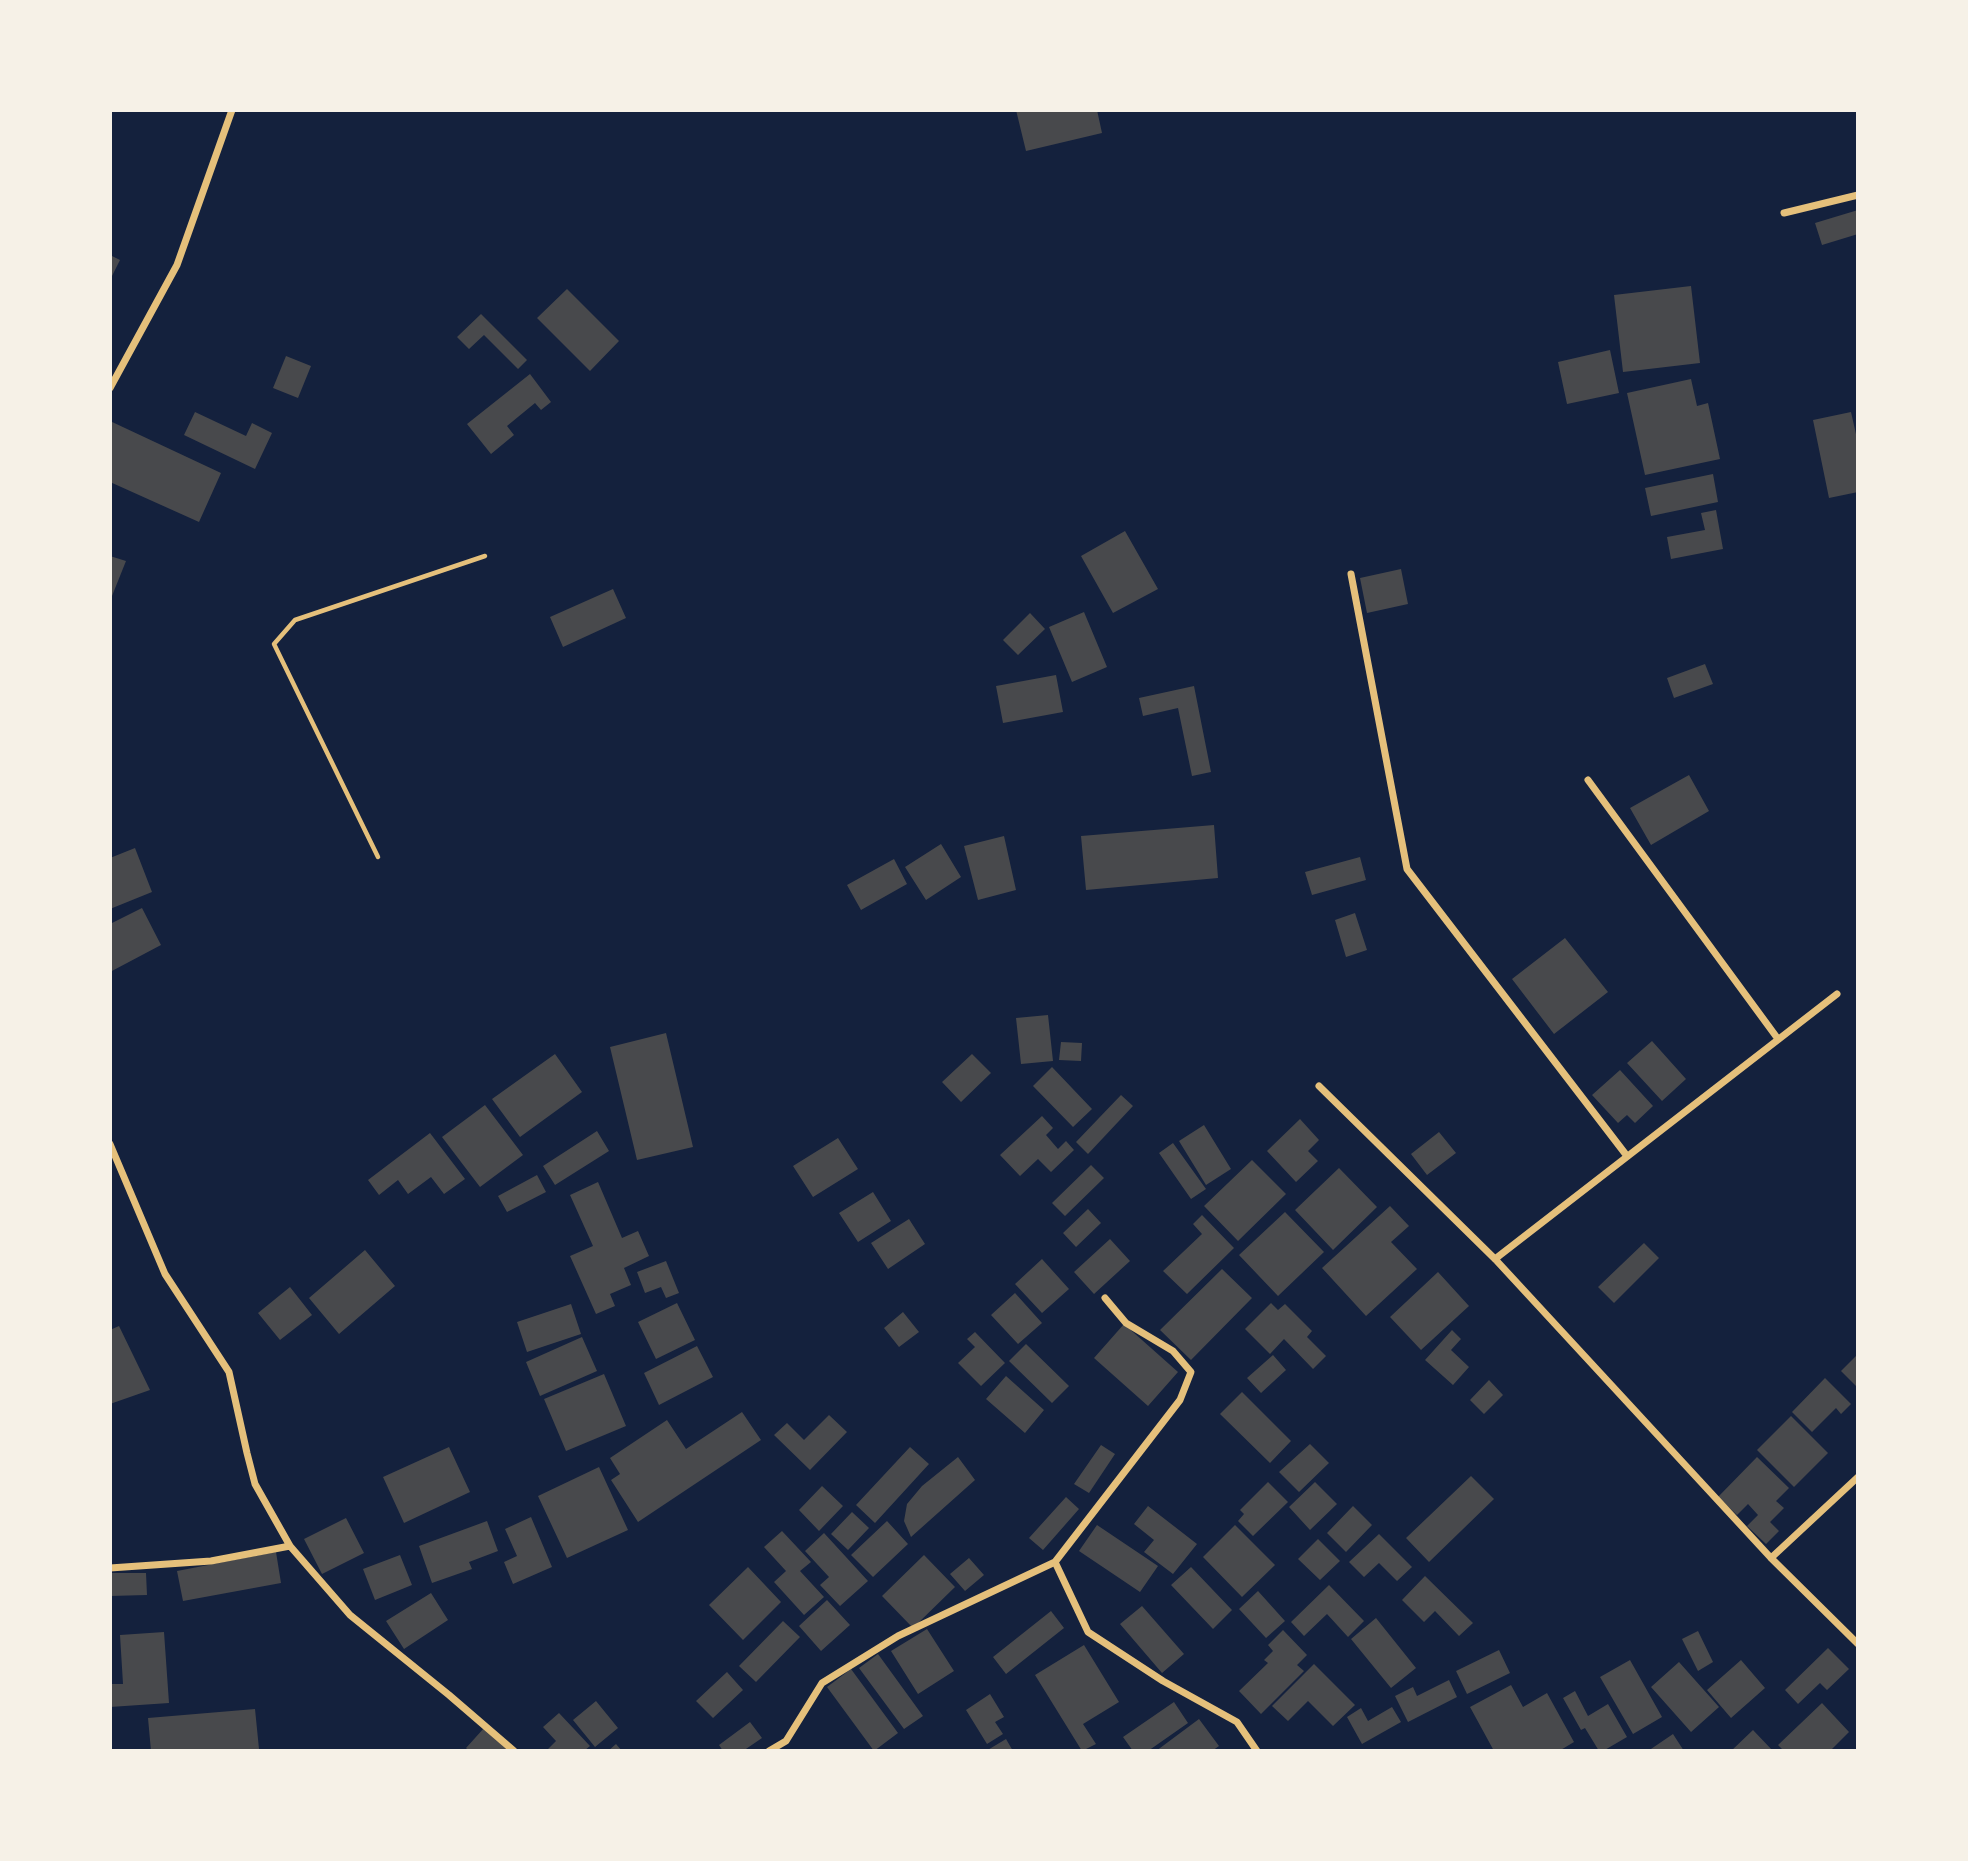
<!DOCTYPE html>
<style>
body{margin:0}
#map{position:relative;width:1968px;height:1861px;overflow:hidden;background:#14213d;font-family:"Titillium Web",sans-serif}
canvas{display:block}
.frame{position:absolute;inset:0;border:112px solid #f6f1e7;pointer-events:none}
</style>
<div id="map">
<canvas width="1968" height="1861"></canvas>
<div class="frame"></div>
</div>
<script>
const c = document.querySelector('canvas').getContext('2d');
c.lineJoin = 'round';
function fillPath(path, color) { c.fillStyle = color; c.fill(path, 'evenodd'); }
function strokePath(path, color, width, dash) { c.strokeStyle = color; c.lineWidth = width; c.lineCap = dash ? 'butt' : 'round'; c.setLineDash(dash || []); c.stroke(path); }
fillPath(new Path2D(`
 M1016,110H1097L1102,133L1026,151Z
 M1858,210V234L1822,245L1815,223Z
 M110,255L120,260L110,280Z
 M1691,286L1700,363L1623,372L1614,295Z
 M567,289L619,341L590,371L537,318Z
 M481,314L527,360L518,369L484,335L469,349L457,337Z
 M1610,350L1619,393L1567,404L1558,362Z
 M286,356L311,366L298,398L273,388Z
 M530,374L551,402L541,410L535,403L507,426L514,435L491,454L467,424Z
 M1691,379L1697,406L1708,403L1720,459L1645,475L1627,393Z
 M195,412L246,436L252,423L272,433L255,469L184,435Z
 M1851,412L1858,443V492L1829,498L1813,420Z
 M110,421L221,473L199,522L110,482Z
 M1713,474L1718,502L1651,516L1645,488Z
 M1716,510L1723,549L1671,559L1667,537L1705,530L1701,513Z
 M1125,531L1158,589L1113,613L1081,556Z
 M110,556L126,561L110,601Z
 M1401,569L1408,604L1367,613L1360,578Z
 M613,589L626,618L563,647L550,617Z
 M1084,612L1107,667L1072,682L1049,627Z
 M1030,613L1045,629L1018,655L1003,640Z
 M1705,664L1713,684L1674,698L1667,678Z
 M1056,675L1063,712L1003,723L996,686Z
 M1194,686L1211,772L1192,776L1178,708L1143,716L1139,698Z
 M1689,775L1709,811L1651,845L1630,808Z
 M1214,825L1218,878L1086,890L1081,836Z
 M1004,836L1016,890L978,900L964,846Z
 M941,844L961,877L926,900L905,867Z
 M135,848L152,892L110,909V858Z
 M1360,857L1366,880L1312,895L1305,872Z
 M894,859L907,884L861,910L847,885Z
 M142,908L161,945L110,972V924Z
 M1355,913L1367,950L1346,957L1335,920Z
 M1565,938L1608,992L1554,1034L1512,979Z
 M1048,1015L1053,1061L1021,1064L1016,1018Z
 M666,1033L693,1147L637,1160L610,1047Z
 M1652,1041L1686,1079L1662,1101L1627,1063Z
 M1061,1042L1082,1043L1081,1061L1059,1060Z
 M555,1054L582,1092L520,1137L492,1099Z
 M972,1054L991,1073L961,1102L942,1082Z
 M1052,1067L1092,1109L1073,1127L1033,1086Z
 M1620,1070L1653,1106L1635,1123L1627,1115L1618,1123L1592,1095Z
 M1121,1095L1133,1106L1088,1154L1076,1142Z
 M485,1105L523,1155L480,1187L442,1137Z
 M1042,1116L1053,1128L1046,1135L1058,1149L1066,1141L1074,1150L1051,1172L1038,1159L1020,1176L1000,1155Z
 M1300,1119L1319,1140L1308,1151L1318,1161L1296,1182L1267,1151Z
 M1204,1125L1231,1169L1206,1185L1179,1141Z
 M597,1131L609,1151L555,1185L543,1166Z
 M1439,1132L1456,1153L1427,1175L1411,1154Z
 M430,1133L465,1179L444,1194L431,1177L408,1194L398,1180L379,1195L368,1180Z
 M838,1138L858,1169L813,1197L793,1166Z
 M1173,1143L1206,1189L1191,1199L1159,1153Z
 M1252,1160L1286,1194L1238,1241L1204,1206Z
 M1091,1165L1104,1178L1065,1216L1052,1203Z
 M1339,1168L1377,1207L1333,1250L1295,1210Z
 M537,1175L546,1192L507,1212L498,1196Z
 M598,1182L622,1238L638,1231L649,1256L624,1268L631,1285L610,1294L615,1306L596,1314L570,1256L593,1246L570,1195Z
 M873,1192L891,1221L858,1242L839,1213Z
 M1390,1206L1409,1226L1391,1242L1417,1269L1366,1316L1322,1268Z
 M1088,1209L1101,1223L1076,1247L1063,1233Z
 M1285,1212L1324,1252L1278,1296L1239,1255Z
 M1202,1215L1234,1248L1187,1294L1163,1271L1202,1234L1193,1224Z
 M909,1219L925,1244L888,1269L871,1243Z
 M1110,1239L1130,1261L1094,1294L1074,1272Z
 M1644,1243L1659,1258L1614,1303L1598,1287Z
 M365,1250L395,1286L339,1334L309,1298Z
 M1042,1259L1069,1289L1042,1313L1015,1284Z
 M666,1261L679,1293L666,1298L661,1287L645,1293L637,1272Z
 M1222,1269L1252,1298L1191,1360L1160,1330Z
 M1438,1272L1469,1306L1421,1350L1390,1317Z
 M290,1287L312,1315L280,1340L258,1313Z
 M1015,1293L1042,1323L1018,1344L991,1315Z
 M677,1303L695,1340L656,1359L638,1322Z
 M1271,1303L1278,1310L1285,1304L1312,1331L1307,1337L1326,1356L1313,1369L1284,1339L1270,1354L1245,1329Z
 M571,1304L581,1334L527,1352L517,1322Z
 M903,1312L919,1332L899,1347L884,1328Z
 M1124,1324L1178,1372L1148,1406L1094,1358Z
 M119,1326L150,1390L110,1404V1330Z
 M1452,1330L1461,1339L1451,1350L1469,1367L1453,1385L1425,1360Z
 M975,1332L1005,1363L981,1386L958,1363L975,1347L967,1339Z
 M582,1337L597,1371L540,1396L526,1362Z
 M1026,1344L1069,1386L1052,1403L1009,1361Z
 M697,1346L713,1377L659,1405L644,1373Z
 M1858,1354V1388L1841,1371Z
 M1273,1355L1286,1370L1261,1393L1247,1378Z
 M604,1374L626,1426L566,1451L544,1399Z
 M1006,1376L1044,1410L1025,1433L986,1399Z
 M1825,1378L1851,1404L1841,1414L1836,1408L1812,1432L1792,1412Z
 M1489,1380L1503,1395L1484,1414L1470,1400Z
 M1242,1392L1291,1441L1270,1463L1220,1414Z
 M742,1412L761,1440L638,1522L611,1480L620,1474L610,1458L667,1420L686,1449Z
 M829,1415L847,1432L810,1470L774,1435L787,1423L804,1440Z
 M1791,1416L1828,1453L1794,1487L1757,1450Z
 M1310,1444L1329,1463L1299,1492L1279,1472Z
 M1101,1445L1115,1454L1089,1493L1074,1484Z
 M449,1447L470,1492L404,1523L383,1477Z
 M910,1447L929,1464L875,1523L856,1505Z
 M958,1457L975,1480L911,1537L904,1521L907,1504L922,1486Z
 M1757,1457L1789,1488L1776,1501L1784,1508L1770,1522L1779,1531L1766,1544L1747,1526L1758,1515L1748,1504L1737,1515L1718,1497Z
 M599,1467L628,1530L567,1558L538,1496Z
 M1471,1476L1494,1499L1429,1562L1406,1538Z
 M1268,1482L1288,1502L1253,1536L1238,1521L1244,1514L1240,1510Z
 M1315,1482L1337,1504L1310,1530L1289,1507Z
 M822,1486L843,1506L819,1531L799,1510Z
 M1066,1497L1079,1509L1043,1550L1029,1538Z
 M1148,1506L1197,1544L1173,1574L1144,1552L1154,1540L1134,1524Z
 M1353,1506L1372,1525L1346,1552L1327,1533Z
 M852,1512L869,1528L848,1550L831,1534Z
 M531,1517L552,1567L513,1584L504,1562L517,1556L505,1529Z
 M346,1518L364,1553L322,1574L304,1539Z
 M487,1521L498,1551L469,1562L472,1569L432,1583L419,1546Z
 M887,1521L908,1544L873,1577L851,1555Z
 M1097,1525L1158,1566L1140,1592L1079,1551Z
 M1235,1525L1275,1565L1242,1597L1203,1557Z
 M782,1531L811,1562L800,1571L824,1597L804,1615L774,1582L786,1571L764,1547Z
 M824,1533L868,1581L840,1606L820,1585L829,1577L805,1551Z
 M1379,1534L1412,1567L1397,1581L1379,1563L1364,1577L1349,1562Z
 M1318,1539L1340,1561L1320,1580L1298,1559Z
 M276,1552L281,1583L183,1601L177,1571Z
 M400,1555L412,1585L375,1600L363,1569Z
 M924,1555L955,1587L913,1628L882,1596Z
 M969,1558L984,1575L965,1591L950,1574Z
 M748,1567L781,1602L743,1640L709,1605Z
 M1191,1567L1232,1610L1213,1629L1171,1585Z
 M110,1573H146L147,1595L110,1596Z
 M1425,1576L1473,1623L1459,1636L1435,1611L1424,1622L1402,1600Z
 M1329,1585L1364,1621L1348,1637L1327,1614L1304,1636L1291,1622Z
 M1258,1591L1285,1621L1266,1638L1239,1609Z
 M431,1593L448,1620L404,1649L386,1621Z
 M827,1600L850,1625L821,1651L799,1626Z
 M1142,1606L1184,1654L1162,1673L1120,1624Z
 M1051,1611L1064,1628L1006,1674L993,1657Z
 M1376,1618L1416,1668L1391,1688L1351,1639Z
 M783,1621L800,1637L756,1682L739,1666Z
 M927,1629L954,1671L918,1694L891,1651Z
 M1283,1630L1307,1655L1297,1665L1304,1671L1261,1714L1239,1691L1268,1663L1264,1660L1273,1651L1268,1645Z
 M1698,1631L1713,1662L1698,1671L1682,1639Z
 M164,1632L169,1703L110,1707V1684H123L120,1635Z
 M1084,1645L1119,1702L1083,1724L1096,1744L1082,1751L1035,1675Z
 M1828,1648L1849,1669L1827,1690L1820,1683L1798,1704L1785,1690Z
 M1499,1650L1510,1673L1467,1694L1456,1671Z
 M878,1654L923,1716L904,1729L859,1668Z
 M1630,1660L1662,1717L1633,1734L1600,1677Z
 M1741,1660L1765,1688L1731,1718L1707,1690Z
 M1679,1662L1719,1707L1691,1732L1651,1687Z
 M1314,1664L1355,1705L1333,1726L1308,1701L1288,1721L1272,1706Z
 M851,1669L898,1733L874,1751L827,1687Z
 M727,1672L743,1690L713,1718L696,1701Z
 M1449,1680L1457,1697L1408,1722L1395,1696L1413,1687L1417,1696Z
 M1511,1685L1523,1707L1547,1693L1574,1742L1559,1751H1506L1505,1749L1494,1751L1470,1707Z
 M1575,1691L1588,1716L1608,1704L1627,1737L1603,1751H1599L1585,1728L1581,1730L1563,1698Z
 M990,1694L1004,1717L995,1722L1003,1734L987,1744L966,1710Z
 M596,1701L618,1728L595,1747L573,1720Z
 M1174,1702L1188,1723L1148,1751H1133L1123,1737Z
 M1822,1703L1849,1732L1830,1751H1784L1778,1745Z
 M1392,1707L1401,1722L1362,1744L1347,1717L1361,1708L1368,1721Z
 M255,1709L259,1749L238,1751H151L148,1718Z
 M559,1713L590,1746L584,1751H546L556,1741L543,1727Z
 M1199,1719L1219,1746L1212,1751H1156Z
 M750,1722L762,1738L743,1751H723L719,1745Z
 M484,1728L509,1751H469L466,1748Z
 M1753,1730L1773,1751H1731Z
 M1673,1734L1684,1751H1648Z
 M1006,1739L1013,1751H986Z
 M616,1744L622,1751H608Z`), '#48494c');
strokePath(new Path2D(`
 M378,857L274,644L295,620L485,556`), '#e5c07b', 4.5);
strokePath(new Path2D(`
 M1784,213L1858,195
 M110,388L177,265L232,110
 M1351,574L1407,869L1627,1156
 M1588,780L1778,1039
 M1319,1086L1495,1259L1771,1558L1858,1644
 M110,1144L165,1274L229,1372L247,1453L255,1484L290,1546L350,1615L449,1695L514,1751
 M1495,1259L1837,994
 M1771,1558L1858,1477
 M1055,1562L1088,1632L1163,1681L1237,1722L1257,1751
 M110,1568L211,1561L290,1546
 M769,1751L786,1741L822,1683L898,1636L1055,1562L1180,1400L1191,1372L1173,1351L1126,1323L1105,1298`), '#e5c07b', 7);
</script>
